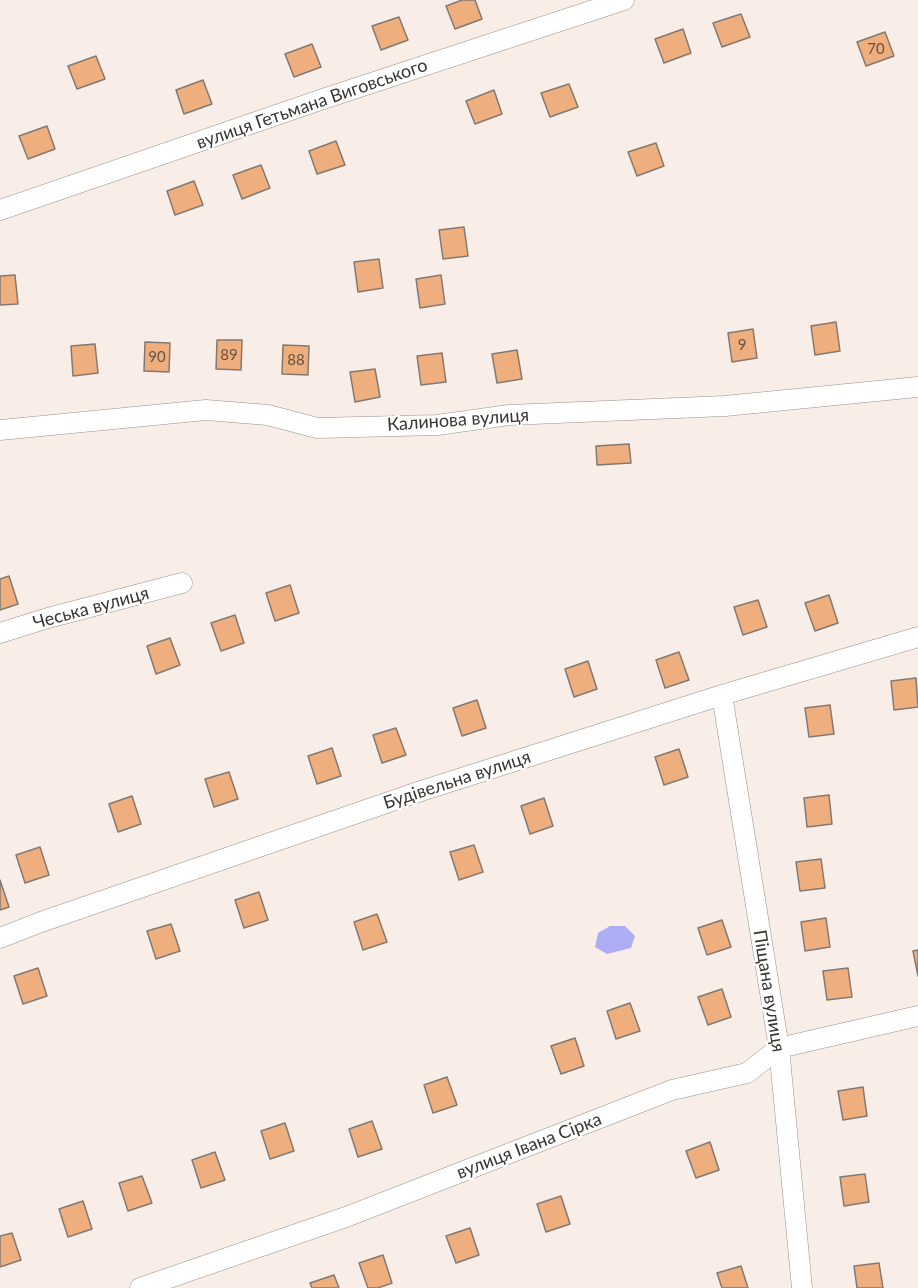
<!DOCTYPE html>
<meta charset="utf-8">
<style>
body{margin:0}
canvas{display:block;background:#f9eee7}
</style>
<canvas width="918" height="1288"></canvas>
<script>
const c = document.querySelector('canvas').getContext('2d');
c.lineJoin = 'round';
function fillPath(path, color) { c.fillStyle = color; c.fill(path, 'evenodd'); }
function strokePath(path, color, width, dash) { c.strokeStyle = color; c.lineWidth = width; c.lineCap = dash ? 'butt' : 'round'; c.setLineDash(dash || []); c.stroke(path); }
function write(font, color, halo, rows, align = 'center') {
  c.font = font + ' Lato,sans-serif'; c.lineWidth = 4.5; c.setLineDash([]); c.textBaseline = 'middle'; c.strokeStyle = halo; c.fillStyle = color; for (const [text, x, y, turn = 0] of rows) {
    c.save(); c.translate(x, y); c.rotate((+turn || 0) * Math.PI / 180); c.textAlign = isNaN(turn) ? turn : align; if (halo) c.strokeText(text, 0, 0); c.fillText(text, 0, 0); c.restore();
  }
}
fillPath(new Path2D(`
 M610,926H625L635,936L631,948L607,954L595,947L598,933Z`), '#adaef5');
const building = new Path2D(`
 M462,0H475L482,19L455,29L446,6Z
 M741,14L750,37L722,47L713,23Z
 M399,17L408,40L381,50L372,26Z
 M683,29L691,53L664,63L655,39Z
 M885,32L894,56L866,66L857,42Z
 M312,44L321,67L294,77L285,54Z
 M96,56L105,79L77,89L68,66Z
 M203,80L212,104L184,114L176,90Z
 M569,84L578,107L550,117L541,93Z
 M494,90L502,114L475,124L466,101Z
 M47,126L55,149L28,159L19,136Z
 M336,141L345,165L317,174L309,151Z
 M656,143L664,166L637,176L628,152Z
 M261,165L270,188L242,199L233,175Z
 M194,181L203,205L175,215L167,191Z
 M464,227L468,256L443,259L439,230Z
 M379,259L383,288L358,292L354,262Z
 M15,275L18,304L0,305V276Z
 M441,275L445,304L420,308L416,279Z
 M836,322L840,351L815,355L811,326Z
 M753,329L757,358L732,362L728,333Z
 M217,340H242L241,370L216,369Z
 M145,342L170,343L169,372L144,371Z
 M95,344L98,373L73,376L71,346Z
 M283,345L309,346L308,375L282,374Z
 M517,350L522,379L497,383L492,354Z
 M442,353L446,382L421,385L417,356Z
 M375,369L380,397L355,402L350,372Z
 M629,444L631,463L597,465L596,446Z
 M9,576L18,604L0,610V579Z
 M290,585L299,613L275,621L266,593Z
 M829,595L838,623L815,631L805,603Z
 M758,600L767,627L743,635L734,607Z
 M235,615L244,643L221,651L211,623Z
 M170,638L180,665L156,674L147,646Z
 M679,652L689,680L665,688L656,660Z
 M588,661L597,689L574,697L565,669Z
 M916,678L918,707L894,710L891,681Z
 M477,700L486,728L462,736L453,708Z
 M830,705L834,734L809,737L805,708Z
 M396,728L406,755L382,763L373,735Z
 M332,748L341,776L317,784L308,756Z
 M679,749L688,777L664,785L655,757Z
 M229,772L238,799L214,807L205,779Z
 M829,795L832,824L807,827L804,798Z
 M132,796L141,824L118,832L109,804Z
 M544,798L553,826L530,834L521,806Z
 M474,845L483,872L459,880L450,852Z
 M40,847L49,875L25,883L16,855Z
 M821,859L825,888L800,891L796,862Z
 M0,880L9,907L0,910Z
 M259,892L268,920L244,928L235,900Z
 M377,914L387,942L363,950L354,922Z
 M826,918L830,947L805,951L801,922Z
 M722,920L731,947L707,955L698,928Z
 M171,924L180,951L156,959L147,931Z
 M918,950V976L913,951Z
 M38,968L47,996L23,1004L14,976Z
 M848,968L852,997L827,1000L823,971Z
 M722,989L731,1017L708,1025L698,997Z
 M630,1003L640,1031L616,1039L607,1011Z
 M575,1038L584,1066L561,1074L551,1046Z
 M447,1077L457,1105L433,1113L424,1085Z
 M863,1087L867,1116L843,1120L838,1091Z
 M372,1121L382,1149L358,1157L349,1129Z
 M285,1123L294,1151L270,1159L261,1131Z
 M710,1142L719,1170L696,1178L686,1151Z
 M215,1152L225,1180L201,1188L192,1160Z
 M865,1174L869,1202L844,1206L840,1177Z
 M142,1176L152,1203L128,1211L119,1183Z
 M561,1196L570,1224L546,1232L537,1204Z
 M83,1201L92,1229L68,1237L59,1209Z
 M470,1228L479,1255L456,1263L446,1236Z
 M12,1233L21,1260L0,1267V1236Z
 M383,1255L392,1283L378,1288H368L359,1263Z
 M879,1263L883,1288H857L854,1266Z
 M741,1266L748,1288H722L717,1273Z
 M334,1275L339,1288H312L310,1283Z`);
fillPath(building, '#efae7d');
strokePath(building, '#837973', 1.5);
const minor = new Path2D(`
 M0,210L323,99L624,0
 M0,430L206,410L268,415L317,428L437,425L509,415L725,406L918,387
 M0,633L48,618L182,583
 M722,695L779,1048L802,1288
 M0,938L41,922L421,791L722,695L918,637
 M140,1288L346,1217L672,1090L747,1073L779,1048L918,1016`);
strokePath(minor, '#999089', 21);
strokePath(minor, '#fff', 20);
write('15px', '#665345', null, [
 ["70",876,49],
 ["9",742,345],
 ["89",229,355],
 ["90",157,357],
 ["88",296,360]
]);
write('18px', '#393532', '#fff', [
 ["вулиця Гетьмана Виговського",312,104,-19],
 ["Калинова вулиця",458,420,-4],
 ["Чеська вулиця",91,608,-15],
 ["Будівельна вулиця",457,780,-18],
 ["Піщана вулиця",769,991,81],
 ["вулиця Івана Сірка",529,1146,-21]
]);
</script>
